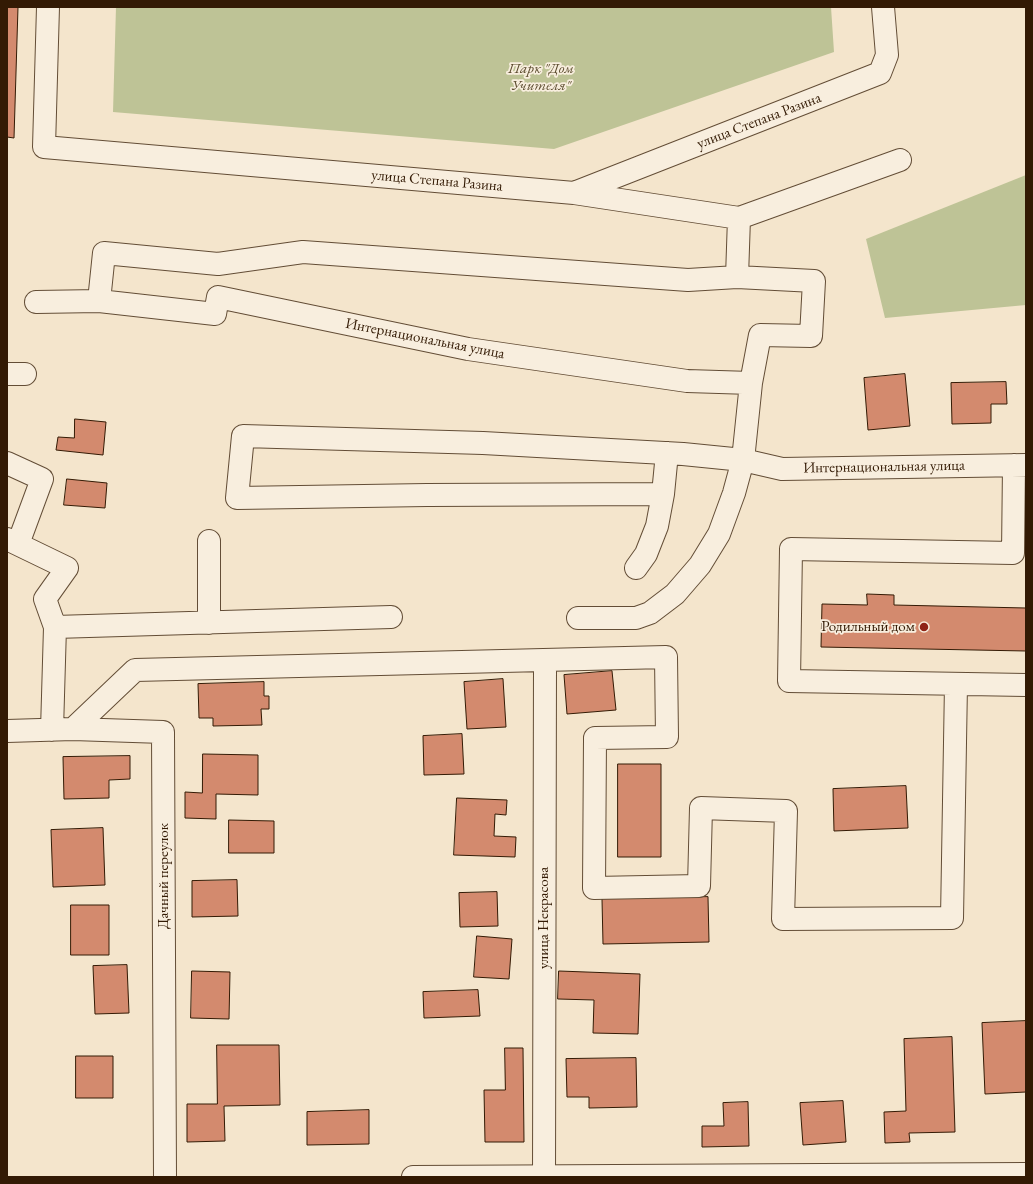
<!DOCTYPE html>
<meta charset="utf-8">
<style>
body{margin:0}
#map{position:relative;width:1033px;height:1184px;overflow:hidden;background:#f4e5cc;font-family:"EB Garamond",serif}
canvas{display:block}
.frame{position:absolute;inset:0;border:8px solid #331a04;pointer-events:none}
</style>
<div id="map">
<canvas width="1033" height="1184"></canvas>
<div class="frame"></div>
</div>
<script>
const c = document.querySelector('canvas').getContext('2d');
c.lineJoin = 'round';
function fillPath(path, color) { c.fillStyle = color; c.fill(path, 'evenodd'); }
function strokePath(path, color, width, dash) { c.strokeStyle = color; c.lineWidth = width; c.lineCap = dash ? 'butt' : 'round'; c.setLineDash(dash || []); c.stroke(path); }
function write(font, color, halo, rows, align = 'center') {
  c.font = font + ' "EB Garamond",serif'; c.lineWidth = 3.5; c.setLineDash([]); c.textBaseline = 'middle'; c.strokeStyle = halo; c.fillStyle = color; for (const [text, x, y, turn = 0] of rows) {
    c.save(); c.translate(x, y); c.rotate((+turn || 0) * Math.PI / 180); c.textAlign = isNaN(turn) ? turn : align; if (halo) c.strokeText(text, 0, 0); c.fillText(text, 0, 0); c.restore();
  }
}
fillPath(new Path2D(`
 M116,7H831L834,52L554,149L113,112Z
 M1026,175V305L885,318L866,239Z`), '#bec396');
const building = new Path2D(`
 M7,7H18L14,138L7,137Z
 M905,374L910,426L868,430L864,378Z
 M1006,382L1007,404H991V423L952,424L951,383Z
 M75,419L106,422L103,455L56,450L58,437L74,438Z
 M67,479L107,483L105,508L64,505Z
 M867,594L894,595V605L1026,608V651L821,647L822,604L867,605Z
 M612,671L616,710L567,714L564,675Z
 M503,679L506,727L467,729L464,682Z
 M264,682V696H269V709H261L262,725L213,726V718H199L198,684Z
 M462,734L464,774L424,775L423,736Z
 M203,754L258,755V795L216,794V819L185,818V792L202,793Z
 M130,756V779L109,780V798L64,799L63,757Z
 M618,764H661V857H618Z
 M906,786L908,828L834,831L833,789Z
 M457,798L507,800L506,815L495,814L494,836L516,837L515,857L454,855Z
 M229,820L274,821V853H229Z
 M103,828L105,885L53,887L51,830Z
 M237,880L238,916L192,917V881Z
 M497,892L498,926L460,927L459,893Z
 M708,897L709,942L603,944L602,899Z
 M71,905H109V955H71Z
 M477,936L512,939L509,979L474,977Z
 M127,965L129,1013L95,1014L93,966Z
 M192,971L230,972L229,1019L191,1018Z
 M559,971L640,974L638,1034L593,1033L594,1000L558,999Z
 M478,990L480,1016L424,1018L423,992Z
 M1026,1021V1092L985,1094L982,1023Z
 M952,1037L955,1132L909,1133L910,1142L885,1143L884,1112L906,1111L904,1039Z
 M217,1045H279L280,1105L224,1106L225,1141L187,1142V1104H217Z
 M505,1048H523L524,1142H485L484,1090H505Z
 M76,1056H113V1098H76Z
 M636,1058L637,1107L589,1108V1097H567L566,1059Z
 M843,1101L846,1142L803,1145L800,1103Z
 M748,1102L749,1146L702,1147V1126H724L723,1103Z
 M369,1110V1144L307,1145V1112Z`);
fillPath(building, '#d38a6e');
strokePath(building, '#331a04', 1);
const minor = new Path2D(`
 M48,7L44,147L574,193L880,73L887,55L883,7
 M574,193L739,218
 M737,277L814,281L811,336L760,335L751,383
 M99,301L104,253L218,264L303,252L688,280L737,277L739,218L900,160
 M36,302L99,301L215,314L218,297L468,349L687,381L751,383L743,460L734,493L719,534L700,565L675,594L650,613L636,618H578
 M7,374H25
 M7,463L42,479L18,544
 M1014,465L1013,553L791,549L789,681L1026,685
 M663,494L427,495L237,498L243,436L483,443L683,454L743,460L782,469L1026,465
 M7,539L67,568L45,599L55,627L52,730
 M636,568L646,554L657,526L663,494L667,453
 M209,623V541
 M55,627L391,617
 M73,729L135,670L666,657L667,737L595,738L594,888L699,886L701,808L786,811L783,919L952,918L956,684
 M7,731L73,729L163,732L165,1177
 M413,1177L1026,1174
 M544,1177L545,660`);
strokePath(minor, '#634d36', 24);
strokePath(minor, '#f8eede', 22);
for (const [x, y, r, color] of [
 [924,627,5,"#8f2418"]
]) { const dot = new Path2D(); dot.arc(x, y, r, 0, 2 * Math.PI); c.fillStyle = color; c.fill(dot); strokePath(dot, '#f8eede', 1.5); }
write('italic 15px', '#5d4d30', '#f8eede', [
 ["Парк \"Дом",541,69],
 ["Учителя\"",541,86]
]);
write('15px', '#331a04', '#f8eede', [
 ["улица Степана Разина",759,121,-21],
 ["улица Степана Разина",437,181,5],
 ["Интернациональная улица",425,339,11],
 ["Интернациональная улица",884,467,-1],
 ["Дачный переулок",164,876,-90],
 ["улица Некрасова",544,918,-90]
]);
write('15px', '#331a04', '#f8eede', [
 ["Родильный дом",915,627]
], 'right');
</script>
